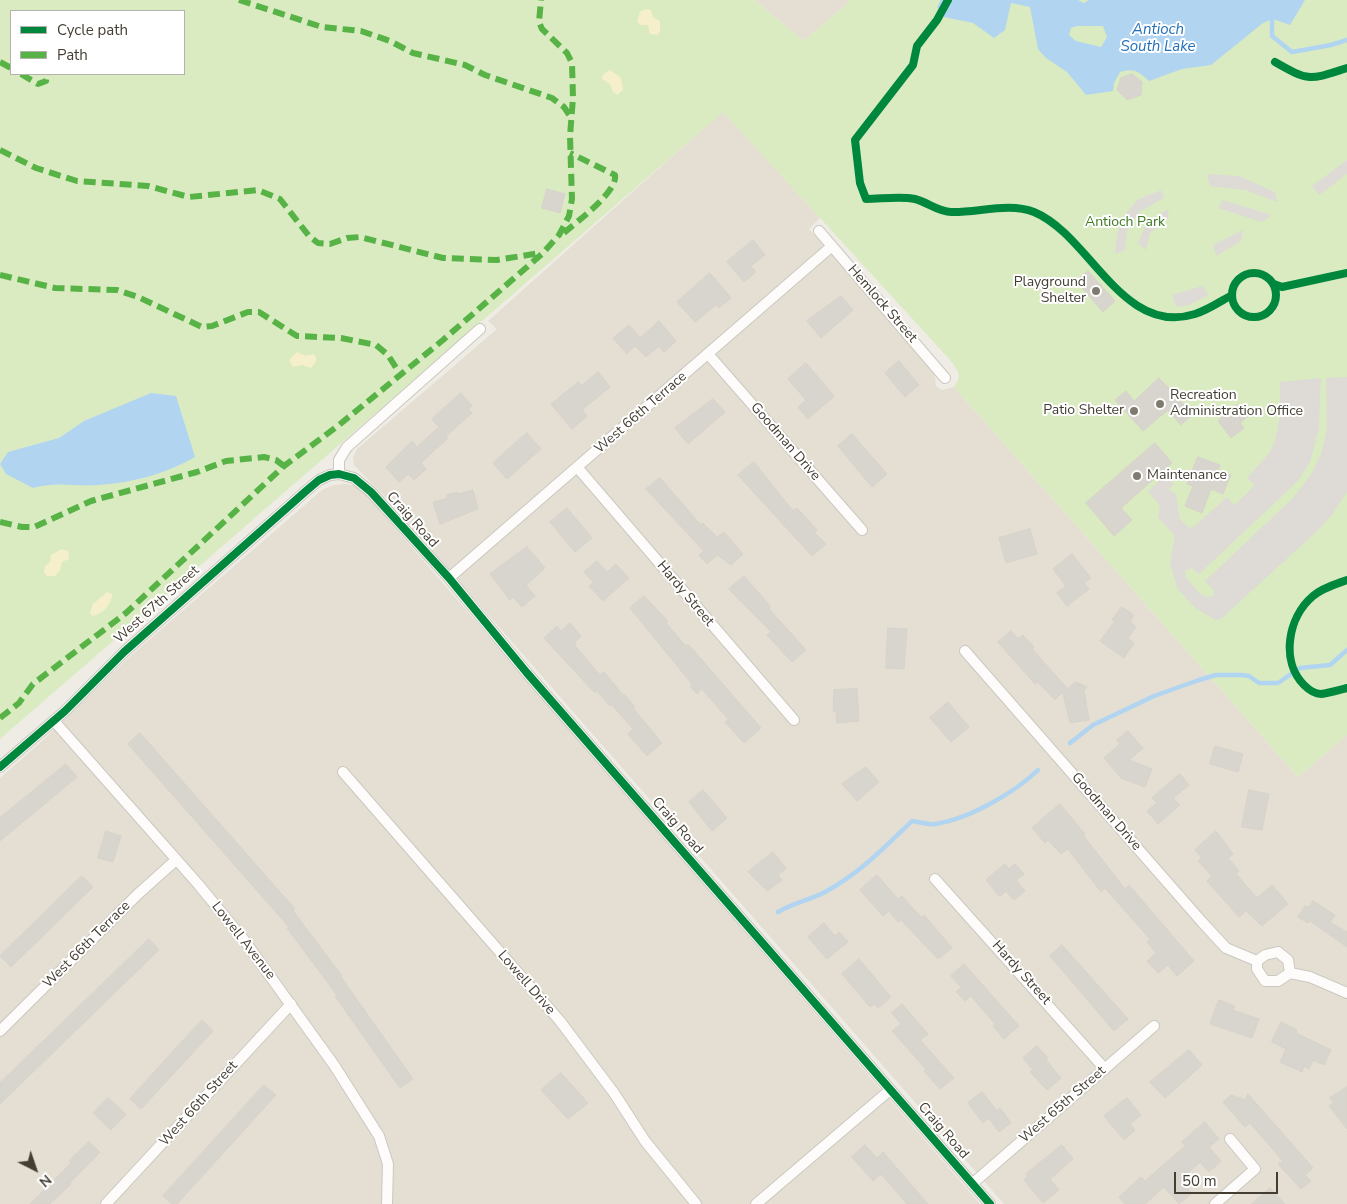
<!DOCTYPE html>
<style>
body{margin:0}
#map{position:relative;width:1347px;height:1204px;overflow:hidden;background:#efece5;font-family:"Nunito Sans",sans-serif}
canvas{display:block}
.legend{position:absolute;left:10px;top:10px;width:175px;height:65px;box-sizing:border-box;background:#fff;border:1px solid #b4b2ad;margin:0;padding:6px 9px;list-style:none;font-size:15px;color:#443e32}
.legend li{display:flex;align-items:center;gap:10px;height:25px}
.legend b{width:25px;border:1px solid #b4b2ad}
.north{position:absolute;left:10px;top:1144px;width:50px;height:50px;-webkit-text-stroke:4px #fff;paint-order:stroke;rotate:139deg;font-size:14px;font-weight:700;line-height:20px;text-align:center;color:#443e32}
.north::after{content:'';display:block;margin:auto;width:18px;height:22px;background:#443e32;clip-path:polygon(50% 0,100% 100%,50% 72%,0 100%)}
.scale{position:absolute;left:1174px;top:1172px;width:104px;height:22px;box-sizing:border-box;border:2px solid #443e32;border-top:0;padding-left:6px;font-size:15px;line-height:18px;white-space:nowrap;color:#443e32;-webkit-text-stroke:4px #fff;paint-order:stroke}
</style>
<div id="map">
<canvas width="1347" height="1204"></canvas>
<ul class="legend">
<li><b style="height:6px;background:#00873e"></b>Cycle path</li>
<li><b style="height:6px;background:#57b346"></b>Path</li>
</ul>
<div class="north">N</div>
<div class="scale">50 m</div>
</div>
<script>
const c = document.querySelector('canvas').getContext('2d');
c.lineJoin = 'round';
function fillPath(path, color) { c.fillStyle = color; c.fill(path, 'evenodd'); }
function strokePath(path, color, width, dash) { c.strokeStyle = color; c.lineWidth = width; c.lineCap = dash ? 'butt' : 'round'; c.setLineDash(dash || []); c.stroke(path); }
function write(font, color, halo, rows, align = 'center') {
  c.font = font + ' "Nunito Sans",sans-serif'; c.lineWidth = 4; c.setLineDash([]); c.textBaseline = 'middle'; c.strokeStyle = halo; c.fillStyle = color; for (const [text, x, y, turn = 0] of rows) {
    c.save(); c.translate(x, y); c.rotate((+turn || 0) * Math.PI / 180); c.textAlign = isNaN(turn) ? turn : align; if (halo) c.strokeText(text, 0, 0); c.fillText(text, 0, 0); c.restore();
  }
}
fillPath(new Path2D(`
 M754,0H851L804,41Z
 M723,111L820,218L809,229L929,365L934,371L936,386L942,390L954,387L1298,777L1347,735V1204H1004L386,498L354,465L353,457L357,449L497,329L488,321Z
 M346,484L356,486L364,492L980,1204H0V778L42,741L128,658L322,490L333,485Z`), '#e4dfd2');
fillPath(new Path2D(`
 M0,0H754L804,41L851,0H1347V735L1298,777L954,387C963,375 958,371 950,360L723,112L0,739ZM11,11H184V74H11Z`), '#daebc2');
fillPath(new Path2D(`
 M645,9L651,10L653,17L660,21V32L657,35L650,34L648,25H641L637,22L640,12Z
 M610,70L621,78L623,90L617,95L613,92L610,84L602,79L603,75Z
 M297,352L306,356L314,354L317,360L311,368L302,365L293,367L289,360Z
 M62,549L68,551L69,559L62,562L60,570L55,576H47L44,572L45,566L50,562L51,555Z
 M107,592L112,594C112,605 101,615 92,616L90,612L93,604Z`), '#f6efcc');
fillPath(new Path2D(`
 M1347,160V174L1319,195L1312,186Z
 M1207,174L1239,176L1275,192L1277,202L1245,190L1210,186Z
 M1161,190L1164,198L1139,212L1127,231L1125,250L1115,254L1117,234L1124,216L1137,200Z
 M1223,200L1271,215L1262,222L1218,208Z
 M1168,209L1169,218L1150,233L1146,250L1138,243L1147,222Z
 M1243,230L1241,241L1216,256L1213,245Z
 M1202,286L1209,295L1189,305L1176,307L1172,295Z
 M1347,377V492L1331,516L1316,532L1221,619L1215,620L1194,607L1177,588L1170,562L1175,536L1158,517L1160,506L1148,491L1162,478L1174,483L1169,490L1176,494L1180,519L1189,528L1195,526L1227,497L1233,504L1237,503L1253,487L1254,485L1247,478L1270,452L1275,441L1280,416V382L1321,378L1319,429L1310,462L1298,481L1199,574L1192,568L1185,571L1186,577L1199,593L1207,597L1213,596L1214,591L1205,581L1293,498L1311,474L1321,454L1327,428L1326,378Z`), '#dedbd6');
fillPath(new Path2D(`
 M941,0H1078L1084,3L1089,0H1305L1290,25L1273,19L1263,23L1211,65L1182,69L1149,81C1138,71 1135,68 1120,72L1114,83L1113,91L1086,95L1067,72L1046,58L1038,49L1030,7L1011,3L1005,30L994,38L973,23L944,17L937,7ZM1077,26H1103L1107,37L1101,47L1076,41L1069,35L1071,28Z
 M151,393L176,396L195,457C166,474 131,483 98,485C73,487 60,481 33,488L6,474L0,464L8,452L59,438L84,421Z`), '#b1d4f1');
strokePath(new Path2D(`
 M1272,19V36L1292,52L1331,45L1347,40
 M1070,743L1093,725L1154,696L1199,680L1216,675H1242L1249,676L1259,683H1278L1300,668L1330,665L1347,650
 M778,912C793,903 810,900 825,892C859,874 885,847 912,821C919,822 929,825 935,824C969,819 1014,793 1038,770`), '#b1d4f1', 4.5);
const building = new Path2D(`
 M1132,74L1142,82L1141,95L1127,100L1117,90L1121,78Z
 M547,189L565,194L560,213L542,208Z
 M753,240L765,255L751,266L756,272L744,282L727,262Z
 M1088,271L1115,301L1103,312L1076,281Z
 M710,273L731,298L719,308L716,305L695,322L677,302Z
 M841,296L853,310L821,338L807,321Z
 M659,321L676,341L664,352L659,346L646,357L635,346L627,354L613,338L629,325L640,338Z
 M899,361L919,385L905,397L885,373Z
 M806,363L834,396L808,419L798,407L806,400L788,379Z
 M598,372L610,387L582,410L587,416L572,429L551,404L578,382L581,386Z
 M1159,378L1193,414L1181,425L1168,410L1143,431L1115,400L1126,391L1134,401Z
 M461,393L472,406L468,409L472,413L446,436L448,438L421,463L426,469L414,480L408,474L399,482L386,467L412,441L417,447L439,427L432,419Z
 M713,399L725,412L688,444L675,428Z
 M1239,404L1248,416L1240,423L1244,428L1231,438L1218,421Z
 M527,433L541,449L507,479L493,463Z
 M852,434L887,474L872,487L838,446Z
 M1155,443L1172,463L1121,508L1132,520L1114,536L1086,503Z
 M1198,457L1220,465L1218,470L1231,475L1223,494L1211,489L1202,513L1185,506L1193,486L1187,484Z
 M754,462L793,511L797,508L817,530L814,532L826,544L812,556L738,475Z
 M660,478L701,525L703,523L717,537L724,532L743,554L731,565L717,555L707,564L699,555L704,551L646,489Z
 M473,490L478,509L440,524L433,502L448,498L447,495L457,492L458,494Z
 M567,508L592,538L575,552L550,522Z
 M1030,529L1037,554L1006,563L999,538Z
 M527,547L545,568L526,585L535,596L522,607L513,597L510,600L490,574Z
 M1072,554L1091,578L1084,583L1089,589L1067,606L1057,593L1066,586L1053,569Z
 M597,561L607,572L616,564L629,578L603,601L589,586L593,582L584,572Z
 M744,576L771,607L769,609L806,650L792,662L767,635L771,632L729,589Z
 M644,596L668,621L666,623L686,646L688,644L761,728L744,743L725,722L728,719L702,689L697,694L690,686L692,684L630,608Z
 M1122,607L1134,615L1130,621L1136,627L1128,638L1134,643L1124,658L1100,641L1115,621L1112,620Z
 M570,623L581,636L575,642L576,644L575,646L600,675L604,672L623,695L624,694L635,707L633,708L662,743L647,756L628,734L633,729L612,705L610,706L597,691L595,693L544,638L557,626L561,631Z
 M888,628L907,629L904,669L886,668Z
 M1011,631L1018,639L1023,635L1034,647L1032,649L1067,688L1055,700L1038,682L1035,684L998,642Z
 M1076,682L1087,687L1084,691L1089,720L1070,723L1063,693Z
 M857,689L859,721L837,723L836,711H833L834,690Z
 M948,702L969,727L951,742L930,718Z
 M1128,731L1143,748L1129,760L1152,769L1145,787L1121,778L1104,758L1120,744L1117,740Z
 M140,733L295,909L293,911L342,976L341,977L413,1079L400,1088L335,996L337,995L287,928L289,927L128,744Z
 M1215,746L1243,754L1238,772L1210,764Z
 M66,764L77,777L0,841V818Z
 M866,767L879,782L857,801L842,784Z
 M1180,774L1189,785L1173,798L1180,805L1158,824L1147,811L1157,803L1152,798Z
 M703,790L727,818L712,831L689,802Z
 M1249,790L1269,794L1262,830L1242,827Z
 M1060,804L1085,834L1083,835L1125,889L1129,885L1194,961L1177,976L1168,965L1158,973L1147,961L1156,953L1147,942L1150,939L1105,888L1101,892L1068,849L1061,854L1048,840L1045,843L1032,828Z
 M106,831L121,836L113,862L98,858Z
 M1216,831L1233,854L1228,858L1239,871L1236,874L1257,898L1272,885L1288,904L1262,926L1246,911L1239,917L1207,881L1212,876L1198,861L1202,858L1195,850Z
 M773,852L786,868L778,875L782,880L767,891L748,872Z
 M1005,864L1009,869L1015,864L1024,874L1016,880L1025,891L1014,900L1006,891L1000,897L986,880Z
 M877,875L898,899L902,896L922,918L924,915L952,948L938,959L901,920L898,922L889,911L883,916L860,890Z
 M82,876L93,887L11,967L0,956Z
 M1313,901L1335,915L1330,922L1347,932V947L1310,921L1308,923L1298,917L1305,906L1309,907Z
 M824,923L835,936L839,932L848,942L827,959L808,937Z
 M149,939L159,950L0,1104V1083Z
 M1062,945L1128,1019L1114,1031L1050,956Z
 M859,959L891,997L878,1008L874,1004L870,1007L842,974Z
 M964,964L1019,1026L1004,1039L993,1026L995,1024L971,996L965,1001L956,992L961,987L951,976Z
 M1219,1000L1235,1006L1233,1010L1259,1019L1252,1038L1210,1024Z
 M902,1004L928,1034L920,1040L954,1078L940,1089L924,1071L926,1069L892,1031L901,1024L892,1013Z
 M202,1020L213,1031L141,1109L130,1099Z
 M1281,1022L1297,1030L1296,1033L1331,1050L1324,1065L1313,1060L1309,1069L1304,1066L1302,1072L1280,1062L1286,1049L1272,1042Z
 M1037,1046L1048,1058L1046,1060L1061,1078L1047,1090L1030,1072L1033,1070L1023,1058Z
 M1189,1050L1202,1065L1165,1098L1150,1082Z
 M561,1073L588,1103L568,1119L541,1090Z
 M264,1085L276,1095L177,1204H172L163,1196Z
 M1347,1087V1129L1329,1106L1334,1103L1330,1098Z
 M982,1092L997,1111L1000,1108L1011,1123L999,1132L989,1118L983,1123L968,1103Z
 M1248,1094L1313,1168L1305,1175L1311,1181L1301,1189L1278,1164L1283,1161L1250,1123L1245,1127L1223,1102L1231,1095L1245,1100Z
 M108,1098L126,1114L111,1130L93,1113Z
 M1127,1098L1141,1115L1130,1124L1135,1130L1124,1140L1104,1116Z
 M1205,1122L1219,1139L1209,1147L1221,1161L1209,1172L1200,1162L1180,1180L1192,1193L1179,1204L1164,1187L1145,1204H1125L1119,1197L1141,1177L1145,1181L1185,1146L1182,1142Z
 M89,1142L100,1152L70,1183L71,1184L50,1204H30L71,1163L69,1161Z
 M865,1145L877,1158L883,1152L928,1204H907L881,1174L873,1181L852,1157Z
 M1062,1145L1073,1159L1050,1179L1059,1190L1043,1203L1024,1180L1028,1176L1026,1174Z
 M1270,1188L1285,1204H1252Z`);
fillPath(building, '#d8d5ce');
strokePath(building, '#d7d3cb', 1);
const street = new Path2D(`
 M819,231L945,378
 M708,354L862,530
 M577,467L794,720
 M339,474V460L347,447L480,329
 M449,578L832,246
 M965,651L1202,922L1226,948L1257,961
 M54,721L198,884L244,940L334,1065L379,1136L388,1164L387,1204
 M0,767L65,711L124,652L306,491L319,480L330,475L339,474L354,478L371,492L449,578L527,673L990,1204
 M343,772L560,1021L614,1093L645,1141L696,1204
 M935,879L1105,1069
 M1278,952L1288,960L1290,973L1278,981H1265L1257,969V961L1265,955Z
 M1290,973L1310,977L1347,993
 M0,1031L138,894L176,860
 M972,1184L1154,1026
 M106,1204L291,1004
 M756,1204L890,1090
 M1215,1204L1255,1169L1230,1139`);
strokePath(street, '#cbc8c1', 12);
strokePath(street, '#fdfcfb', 10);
strokePath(new Path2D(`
 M239,0L322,27L361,31L390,41L413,53L465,65L485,75L552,98L564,107L572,119
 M0,62L11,68
 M21,74L38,84L46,81L47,74
 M0,150L36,168L77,181L148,186L189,197L258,190L280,199L309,236L318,243L330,244L347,238L360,237L443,258L497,260L540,253
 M564,233C576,222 618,192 615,175L570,153
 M0,275L55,288L117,290L138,297L202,327L212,326L248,312H259L297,336L341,338L376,345L388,355L400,374
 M0,522L22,527H34L91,501L197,472L226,461L264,457L276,460L284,466
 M0,718L19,703L33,684L126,613L284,466L339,425L443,340L543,253L559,235L569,216L572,199L570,136L573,98L572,63L567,53L542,29L539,22L541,0`), '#57b346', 6, [12, 6]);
strokePath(new Path2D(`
 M948,0L937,20L917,46L913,65L855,140L860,183L866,199C881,199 900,196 915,199C927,202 939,212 951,212C977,213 1009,202 1034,212C1090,235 1122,337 1195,314C1208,310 1221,301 1232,295
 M1275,62C1310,82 1309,80 1347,68
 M1232 295a22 22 0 1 1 44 0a22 22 0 1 1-44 0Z
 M1274,284L1282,287L1347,273
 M1347,580C1336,584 1322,588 1313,596C1287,618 1281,662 1304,685C1308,689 1315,694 1321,694C1329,693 1339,690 1347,688
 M0,767L65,711L124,652L306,491L319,480L330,475L339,474L354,478L371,492L449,578L527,673L990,1204`), '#00873e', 8);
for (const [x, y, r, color] of [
 [1096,291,5,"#807b71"],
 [1160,404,5,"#807b71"],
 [1134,411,5,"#807b71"],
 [1137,476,5,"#807b71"]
]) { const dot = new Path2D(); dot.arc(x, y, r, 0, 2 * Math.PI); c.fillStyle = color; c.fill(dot); strokePath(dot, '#fff', 2); }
write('14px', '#3d7a21', '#fff', [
 ["Antioch Park",1125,223]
]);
write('14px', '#443e32', '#fff', [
 ["Playground",1086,283],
 ["Shelter",1086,299],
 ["Recreation",1170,396,"left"],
 ["Administration Office",1170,412,"left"],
 ["Patio Shelter",1124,411],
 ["Maintenance",1147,476,"left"]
], 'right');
write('14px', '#443e32', '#fff', [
 ["Hemlock Street",882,304,49],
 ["West 66th Terrace",641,413,-41],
 ["Goodman Drive",785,442,49],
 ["Craig Road",412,520,48],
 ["Hardy Street",685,594,50],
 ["West 67th Street",157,605,-42],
 ["Goodman Drive",1106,812,49],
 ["Craig Road",677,826,49],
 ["Lowell Avenue",243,941,52],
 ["West 66th Terrace",87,945,-45],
 ["Hardy Street",1021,973,48],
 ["Lowell Drive",526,983,49],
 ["West 66th Street",199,1104,-48],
 ["West 65th Street",1063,1105,-41],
 ["Craig Road",943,1131,49]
]);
write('italic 15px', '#2370b8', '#fff', [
 ["Antioch",1158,30],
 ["South Lake",1158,47]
]);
</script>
